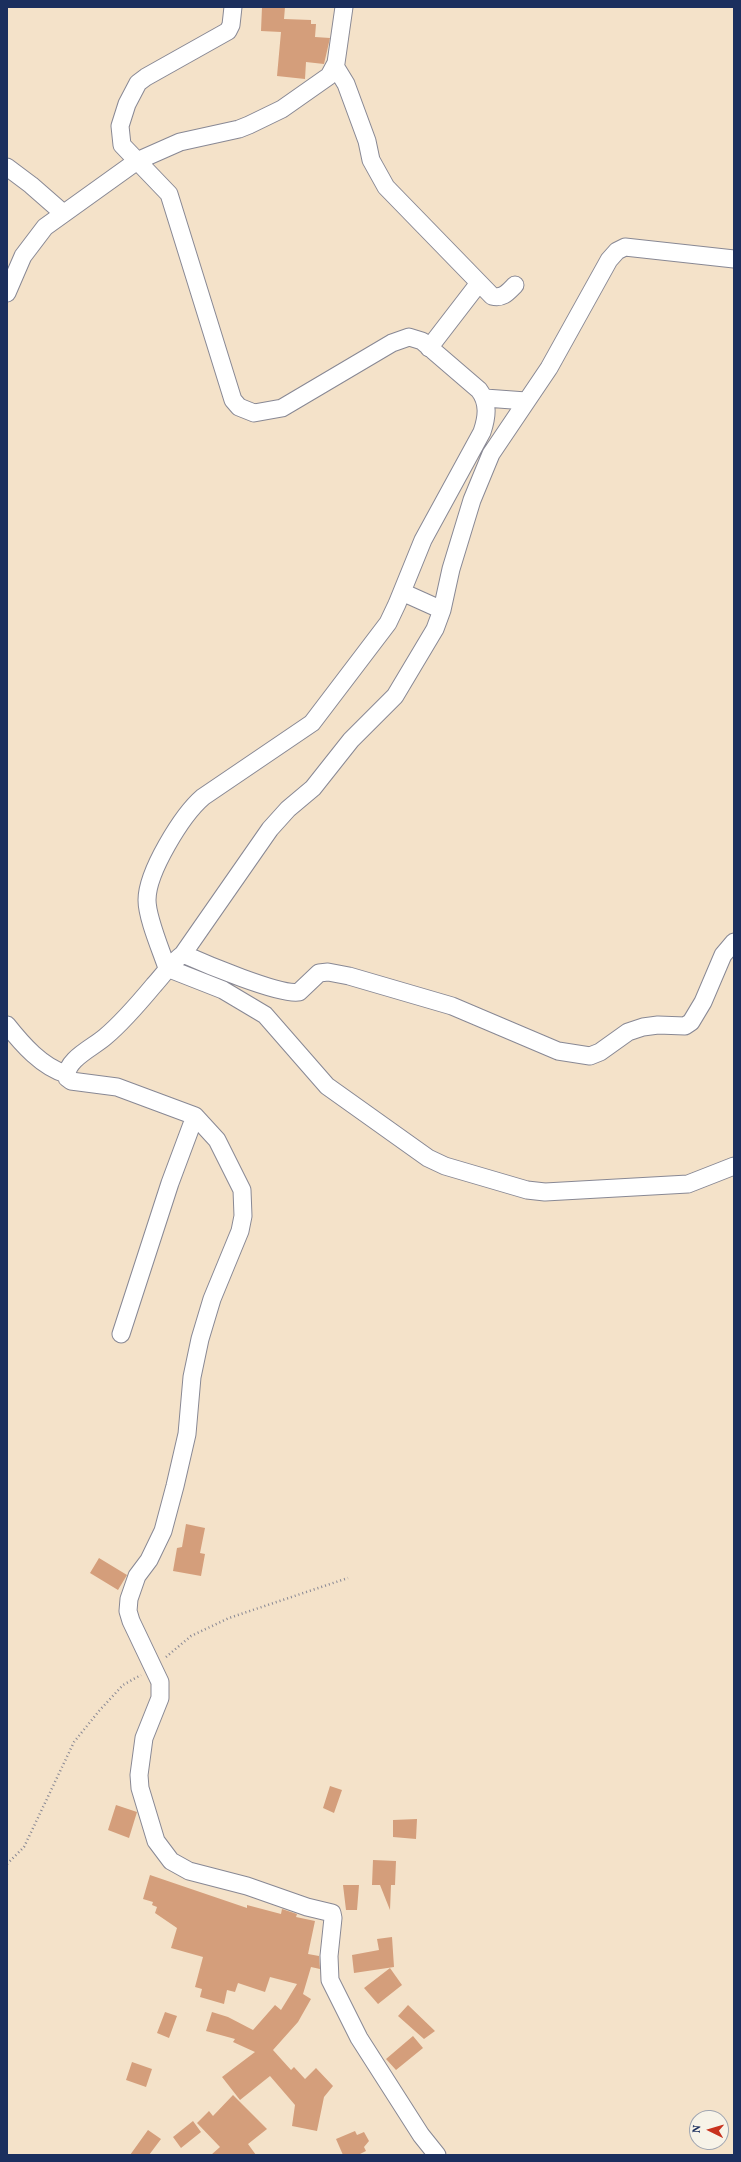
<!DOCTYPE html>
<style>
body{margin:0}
#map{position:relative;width:741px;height:2162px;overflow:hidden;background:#f4e2c9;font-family:Vollkorn,serif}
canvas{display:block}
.frame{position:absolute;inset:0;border:8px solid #1b2f5e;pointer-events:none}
.north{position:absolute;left:689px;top:2110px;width:40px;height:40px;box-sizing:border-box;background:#f7f3e8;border:1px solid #9fa5b1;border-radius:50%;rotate:275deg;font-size:11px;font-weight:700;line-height:16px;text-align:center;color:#1b2f5e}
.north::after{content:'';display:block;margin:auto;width:14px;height:18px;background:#c8321e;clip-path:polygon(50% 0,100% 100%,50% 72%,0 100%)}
</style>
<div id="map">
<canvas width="741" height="2162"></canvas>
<div class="frame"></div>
<div class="north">N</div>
</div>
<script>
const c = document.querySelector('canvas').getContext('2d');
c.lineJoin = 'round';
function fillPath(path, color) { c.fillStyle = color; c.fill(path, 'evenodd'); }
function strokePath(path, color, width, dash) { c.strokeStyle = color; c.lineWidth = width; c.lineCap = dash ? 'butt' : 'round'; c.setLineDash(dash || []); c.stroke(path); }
fillPath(new Path2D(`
 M262,7H285L284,19L311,20V24H316L315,37L330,38L324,64L306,62L305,79L277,76L281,32L261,31Z
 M186,1524L205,1528L200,1553L205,1554L201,1576L173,1571L177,1548L182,1547Z
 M99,1558L127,1575L118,1590L90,1573Z
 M330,1786L342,1790L334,1813L323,1808Z
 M116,1805L137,1812L129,1838L108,1830Z
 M417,1819L416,1839L393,1837V1820Z
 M373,1860L396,1861L395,1885H391L390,1910L380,1885H372Z
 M150,1875L247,1908V1905L281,1914L282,1909L297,1914L296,1917L315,1921L308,1954L319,1956L320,1969L311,1967L303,1994L311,1999L298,2022L273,2050L291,2070L294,2067L305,2079L316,2068L333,2086L324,2097L317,2131L292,2126L295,2105L270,2076L240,2100L222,2077L255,2052L233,2042L235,2039L206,2031L212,2012L228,2017L253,2030L275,2005L281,2010L297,1984L270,1977L265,1992L238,1983L235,1992L227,1990L224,2004L200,1997L202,1989L195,1987L203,1957L171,1948L177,1928L155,1913L157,1907L152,1905L153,1902L143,1899Z
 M343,1885H359L357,1910H346Z
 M392,1937L394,1967L354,1973L352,1955L379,1950L377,1939Z
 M390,1968L402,1985L378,2004L364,1988Z
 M408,2005L435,2031L424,2039L398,2016Z
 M165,2012L177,2016L169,2038L157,2033Z
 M413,2036L423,2048L396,2070L386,2059Z
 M132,2062L152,2069L146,2087L126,2080Z
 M233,2095L267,2129L248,2144L256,2155H211L220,2147L197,2123L209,2111L213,2116Z
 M193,2121L201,2132L181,2148L173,2137Z
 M148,2130L161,2139L149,2155H130Z
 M355,2131L357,2135L364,2132L369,2141L364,2147L366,2151L358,2155H343L336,2139Z`), '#d49e7b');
const minor = new Path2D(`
 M233,7L231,25L228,31L146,77L138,83L127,104L120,126L122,145L169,194L233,400L239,407L254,413L282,408L392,343L409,337L422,341L479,390C489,403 487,417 482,432L423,540L397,604L388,623L312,723L203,797C182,815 147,872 147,900C147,918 161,950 167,968L223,990L265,1015L327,1086L428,1158L445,1166L527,1190L545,1192L688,1184L734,1166
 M335,66L346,84L367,141L371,160L386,187L492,296C503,299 508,292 515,285
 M7,167L31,185L63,213
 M7,293L23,256L45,227L137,161L180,142L239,129L249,125L282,109L329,76L336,63L344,7
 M429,348L479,283
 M485,398L526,401
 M402,592L442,610
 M183,954L270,829L288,809L313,788L351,740L395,696L435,629L442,610L451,569L472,500L491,454L549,368L609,260L617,251L625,247L734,259
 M7,1025C22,1044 42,1067 66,1074
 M121,1334L170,1183L195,1116
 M437,2155L421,2135L359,2038L330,1980L329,1956L333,1918L332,1913L307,1907L247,1886L189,1871L171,1861L156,1841L140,1788L139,1775L144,1738L160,1698V1682L131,1621L128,1611L129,1599L137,1576L149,1560L163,1531L175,1486L187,1434L192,1377L200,1339L212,1299L240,1231L243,1216L242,1190L217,1140L195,1116L117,1087L71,1081L67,1078C64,1060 94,1047 105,1037C123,1022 139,1003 154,985C164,974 171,963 183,954C203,963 281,996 299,992L319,973L328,972L349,976L452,1006L558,1051L590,1056L600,1052L628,1032L643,1027L658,1025L685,1026L691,1022L703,1002L723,955L734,942`);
strokePath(minor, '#888894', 19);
strokePath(new Path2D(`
 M166,1657L191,1636L229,1618L348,1578
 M7,1864L24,1847L74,1742L99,1711L123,1685L141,1675`), '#888894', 2.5, [1, 3]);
strokePath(minor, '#fff', 17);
</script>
